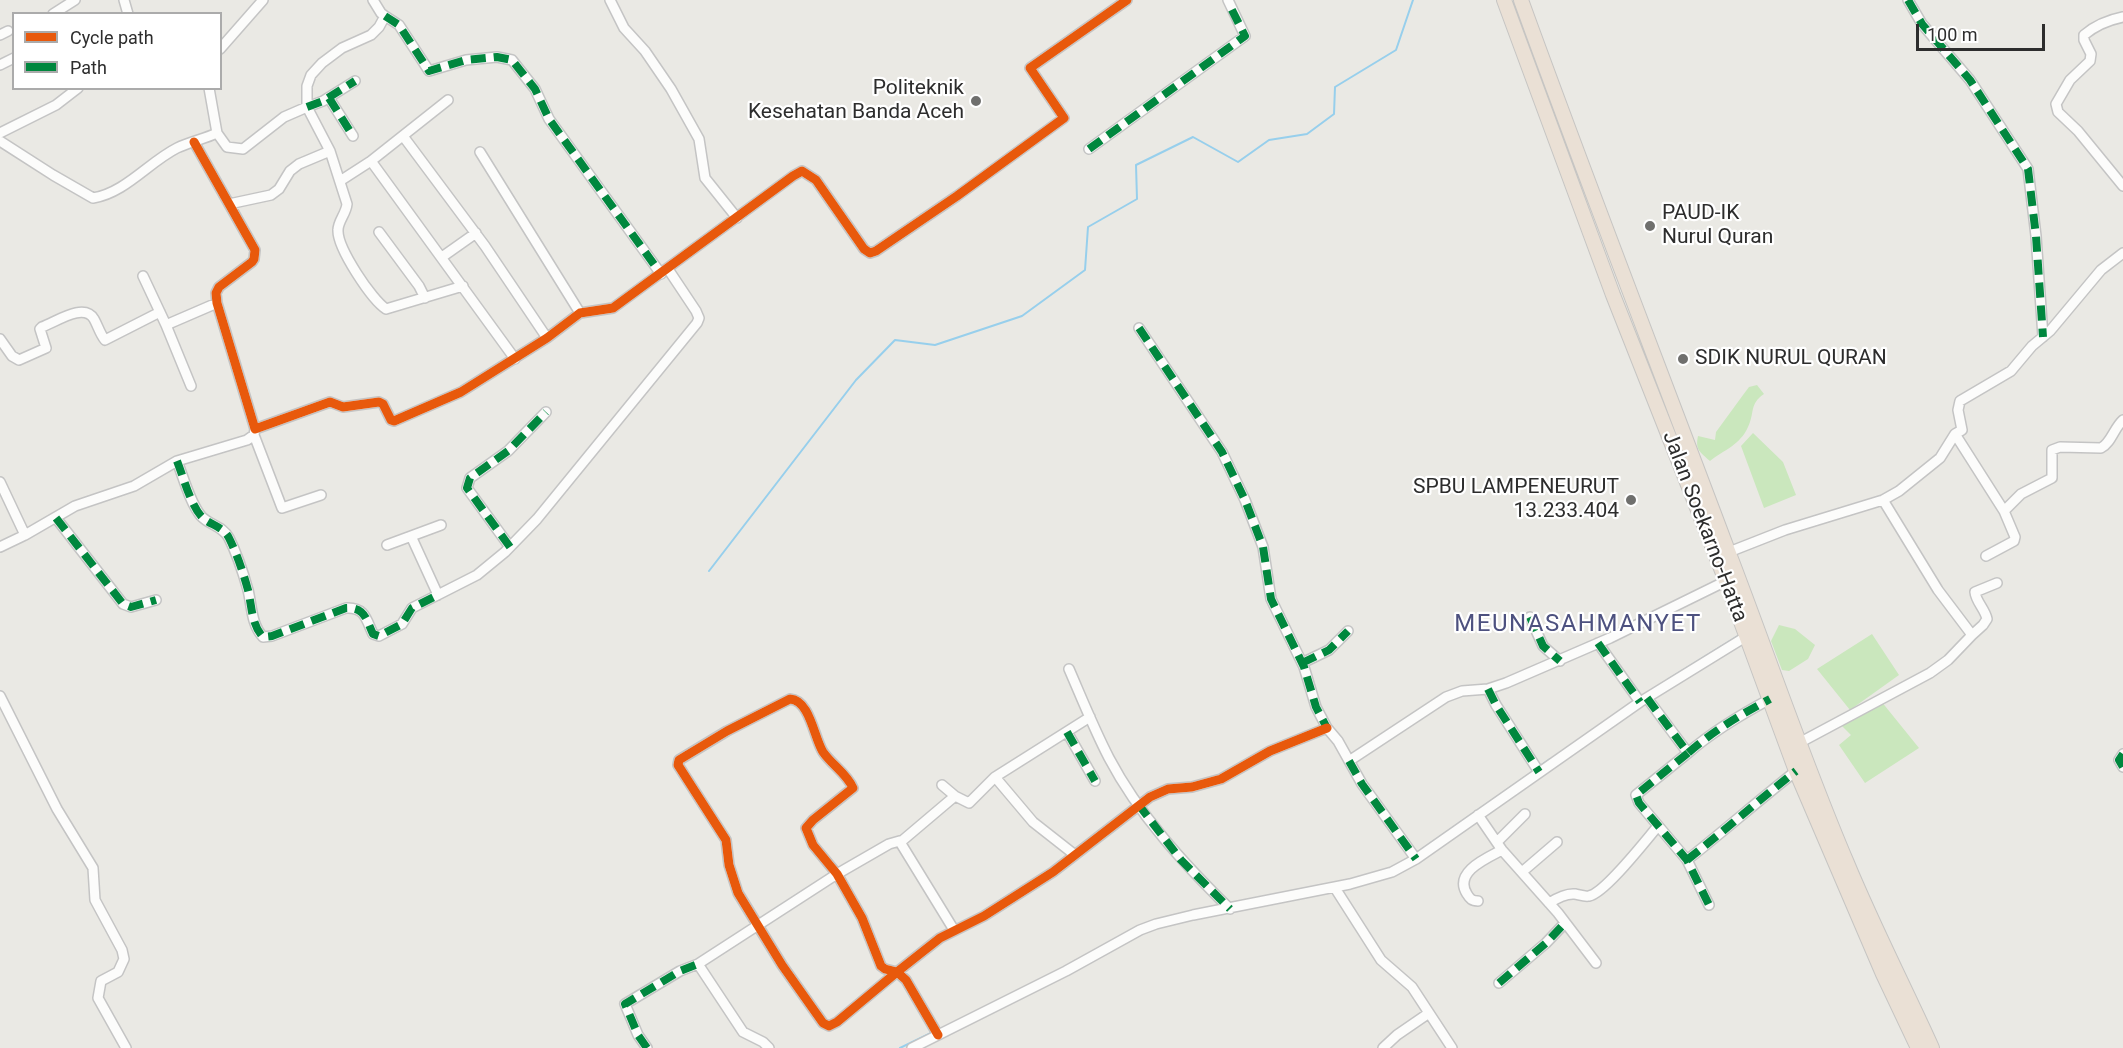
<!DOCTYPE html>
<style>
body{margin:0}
#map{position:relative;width:2123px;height:1048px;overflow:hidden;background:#eae9e4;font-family:Roboto,sans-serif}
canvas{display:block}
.legend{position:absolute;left:12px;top:12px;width:210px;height:78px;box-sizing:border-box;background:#fff;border:2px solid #ababab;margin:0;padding:8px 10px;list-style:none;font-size:18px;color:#2d2d2d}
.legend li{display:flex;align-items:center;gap:12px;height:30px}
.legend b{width:30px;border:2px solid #ababab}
.scale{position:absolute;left:1916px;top:24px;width:129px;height:27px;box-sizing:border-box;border:3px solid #2d2d2d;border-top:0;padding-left:8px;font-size:18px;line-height:21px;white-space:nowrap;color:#2d2d2d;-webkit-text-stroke:4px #fff;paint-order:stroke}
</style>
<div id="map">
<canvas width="2123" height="1048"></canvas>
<ul class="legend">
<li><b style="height:8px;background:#e8590c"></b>Cycle path</li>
<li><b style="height:8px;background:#00873e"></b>Path</li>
</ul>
<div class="scale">100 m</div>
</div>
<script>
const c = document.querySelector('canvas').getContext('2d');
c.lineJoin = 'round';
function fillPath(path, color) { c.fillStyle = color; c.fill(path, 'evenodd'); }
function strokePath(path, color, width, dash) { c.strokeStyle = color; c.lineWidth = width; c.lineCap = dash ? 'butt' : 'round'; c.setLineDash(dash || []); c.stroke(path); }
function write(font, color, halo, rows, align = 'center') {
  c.font = font + ' Roboto,sans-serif'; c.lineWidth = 4.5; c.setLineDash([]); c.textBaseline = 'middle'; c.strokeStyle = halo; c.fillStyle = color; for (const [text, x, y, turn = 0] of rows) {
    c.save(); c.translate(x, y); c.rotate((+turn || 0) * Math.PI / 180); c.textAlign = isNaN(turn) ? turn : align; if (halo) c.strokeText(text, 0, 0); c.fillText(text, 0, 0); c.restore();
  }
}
fillPath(new Path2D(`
 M1757,385L1764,394C1749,404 1755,413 1748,427C1740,445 1724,450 1710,461C1700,452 1695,450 1698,436L1715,440L1716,432L1743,395L1749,387Z
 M1753,433L1783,462L1796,495L1764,508L1741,446Z
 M1779,625L1795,629L1815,645L1808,659L1789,671L1782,670L1771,641Z
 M1872,634L1899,675L1850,710L1817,669Z
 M1881,701L1919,748L1865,783L1839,745L1851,735L1839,723Z`), '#cae7bd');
strokePath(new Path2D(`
 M709,571L856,380L895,340L935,345L1022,316L1085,270L1088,227L1137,199L1136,165L1193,137L1238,162L1269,140L1307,134L1334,114L1335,87L1396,50L1413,0
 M1667,680L1738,636
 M1540,766L1550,759
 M1415,854L1535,770
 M900,1048L933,1032`), '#97cfec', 2);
const minor = new Path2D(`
 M124,0L128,14
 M610,0L624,28L645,51L671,89L699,139L705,178L737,218
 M1908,0L1922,24L1970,80L2028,169L2036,236L2043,337
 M53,14L75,0
 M385,16L399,25L429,71L466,60L497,57L512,60L535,89L549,119L661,274
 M2123,17C2108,20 2096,25 2084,35V40L2091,54L2090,61L2070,80L2056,104L2058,112L2078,131L2123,186
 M0,35L8,31
 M220,49L263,0
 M0,65L14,58
 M355,81L323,101L307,107L330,151L347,204C346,214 338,221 338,230C337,248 372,300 386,309L463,286
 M209,88L217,133L227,147L243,149L284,117L307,107V86L311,75L322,63L342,48L371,35L379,27L385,16L381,13L373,0
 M329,98L353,136
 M0,133L56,105L78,88
 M403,136L485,246L547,338
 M0,141L53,175L93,198C125,193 149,162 177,148C189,142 204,139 217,133
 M194,142L255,250L254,259L252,262L219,287L216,293L217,303L255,429L330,402L343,407L379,402L383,404L391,420L394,421L461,392L547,338L580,313L613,308L793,176L802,171L816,180L864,249L870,253L876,251L957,196L1064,118L1030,68L1127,0
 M1089,149L1245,36L1228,0
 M480,152L580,313
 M371,161L515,359
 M340,181L371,161L448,100
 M229,204L271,195L279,189L290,171L299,164L330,151
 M379,232L419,286L425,298
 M442,257L476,233
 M143,276L166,325L217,303
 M166,325L191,386
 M1139,328L1222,452L1245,500L1263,547L1271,599L1304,667L1316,707L1327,728L1338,741L1362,784L1416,859
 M0,339L12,356L19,360L46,348L40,329L42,327C56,322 84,302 94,319C98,326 100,334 105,340L160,312
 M1955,434L2004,511
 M254,435L282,508L321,495
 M177,461C183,476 190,503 201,516C209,525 223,526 229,538C237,554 243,572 248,590C252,606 251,624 263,637L272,636L346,608C365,607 366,619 373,634L379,636L402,624L412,608L477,575L505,552L537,519L697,323L699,318L696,311L668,269
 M0,482L25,535L0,547
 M56,518L123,604L131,607L156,600
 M25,535L75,506L134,486L177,461L247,440L254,435L255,429
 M411,536L438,595
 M387,545L441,525
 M510,547L467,488L470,478L508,451L546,412
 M1729,552L1785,530L1883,500L1899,491L1940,458L1955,434L1962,430L1958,410L1960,401L2011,371L2032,346L2050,331L2101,270L2123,253
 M1986,556L2014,541L2015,537L2004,511L2021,494L2052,478V450L2060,447L2101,448C2111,443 2114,428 2123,420
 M1530,617L1543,646L1560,661
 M1972,635L1983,625L1987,619C1985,609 1976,602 1975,592L1997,583
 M1598,643L1640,702
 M1302,663L1329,650L1348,631
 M1069,669C1082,699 1094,729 1109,758C1139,815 1184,864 1230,909
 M1488,689L1496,705L1539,772
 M0,696L57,809L93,868L95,900L122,950L124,959L118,972L101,981L98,998L126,1048
 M1647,698L1688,753C1713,731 1740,715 1770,699
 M1067,732L1095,781
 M1799,743L1930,673L1948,660L1972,635L1938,590L1883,500
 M1688,753L1636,795L1639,803L1687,860L1709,905
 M2123,754L2119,760L2123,767
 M1349,761L1446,697L1462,691L1488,689L1506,683L1610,638L1726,581
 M942,785L955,796L969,803L995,777
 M1478,815L1502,850L1558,913L1596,963
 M900,842L954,930
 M1497,842L1525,814
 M1075,855L1033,822L995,777L1090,717
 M1687,860C1724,831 1759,800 1796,771
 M1522,872L1557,842
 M1335,888L1381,960L1412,987L1452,1048
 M1478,901C1472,901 1470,899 1467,894C1453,872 1487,858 1502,850
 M1549,903C1557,898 1566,893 1575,894C1580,895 1585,897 1589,896C1605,893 1646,840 1658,826
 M1499,983L1546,943L1565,923
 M938,1035L906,980L897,972L837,1022L829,1026L823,1023L782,965L738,893L729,865L726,840L678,765L679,760L727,731L790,699C810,700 814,738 823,752C832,765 847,774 853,788L813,820L806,828L813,845L837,874L862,918L881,966L885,969L897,972L940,938L984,916L1053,872L1150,797L1168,789L1192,787L1221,779L1270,751L1327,728
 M647,1048L638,1035L625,1004L680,971L698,964
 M769,1048L763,1042L743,1032L698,964L837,874L889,844L903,840L955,796
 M912,1048L1066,971L1140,930L1156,924L1193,915L1350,884L1392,872L1416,859L1640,702L1747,636
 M1383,1048L1397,1035L1429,1013`);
const highway = new Path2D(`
 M1504,0L1613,295L1726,581L1796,771L1883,974L1918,1048
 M1521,0C1588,185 1659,367 1728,551C1768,655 1803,760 1847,863C1873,926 1904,986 1932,1048`);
strokePath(minor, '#c4c4c4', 12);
strokePath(highway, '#c6c5c3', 16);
strokePath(minor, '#fcfcfb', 9);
strokePath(highway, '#eae0d5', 14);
strokePath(new Path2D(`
 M1908,0L1922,24L1970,80L2028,169L2036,236L2043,337
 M385,16L399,25L429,71L466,60L497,57L512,60L535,89L549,119L661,274
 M329,98L353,136
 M307,107L323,101L355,81
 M1089,149L1245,36L1230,6
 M1139,328L1222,452L1245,500L1263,547L1271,599L1304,667L1316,707L1327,728
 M177,461C183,476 190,503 201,516C209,525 223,526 229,538C237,554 243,572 248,590C252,606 251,624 263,637L272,636L346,608C365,607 366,619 373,634L379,636L402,624L412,608L438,595
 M56,518L123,604L131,607L156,600
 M510,547L467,488L470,478L508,451L546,412
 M1530,617L1543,646L1560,661
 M1598,643L1640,702
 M1302,663L1329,650L1348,631
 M1488,689L1496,705L1539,772
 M1647,698L1688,753C1713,731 1740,715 1770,699
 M1067,732L1095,781
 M1688,753L1636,795L1639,803L1687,860L1709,905
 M2123,754L2119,760L2123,767
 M1349,761L1362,784L1416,859
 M1138,804L1181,860L1230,909
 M1687,860C1724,831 1759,800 1796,771
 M1499,983L1546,943L1565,923
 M647,1048L638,1035L625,1004L680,971L698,964`), '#00873e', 8, [15, 8]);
strokePath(new Path2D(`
 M194,142L255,250L254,259L252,262L219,287L216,293L217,303L255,429L330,402L343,407L379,402L383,404L391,420L394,421L461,392L547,338L580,313L613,308L793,176L802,171L816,180L864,249L870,253L876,251L957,196L1064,118L1030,68L1127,0
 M938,1035L906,980L897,972L837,1022L829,1026L823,1023L782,965L738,893L729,865L726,840L678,765L679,760L727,731L790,699C810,700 814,738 823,752C832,765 847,774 853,788L813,820L806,828L813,845L837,874L862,918L881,966L885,969L897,972L940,938L984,916L1053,872L1150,797L1168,789L1192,787L1221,779L1270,751L1327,728`), '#e8590c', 9);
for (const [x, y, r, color] of [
 [976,101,6,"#6f6f6d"],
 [1650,226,6,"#6f6f6d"],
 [1683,359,6,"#6f6f6d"],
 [1631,500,6,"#6f6f6d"]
]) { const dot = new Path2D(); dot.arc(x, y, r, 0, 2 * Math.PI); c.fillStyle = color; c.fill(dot); strokePath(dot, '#fff', 2); }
write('21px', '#2d2d2d', '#fff', [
 ["Politeknik",964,89],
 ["Kesehatan Banda Aceh",964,113],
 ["PAUD-IK",1662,214,"left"],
 ["Nurul Quran",1662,238,"left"],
 ["SDIK NURUL QURAN",1695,359,"left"],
 ["SPBU LAMPENEURUT",1619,488],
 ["13.233.404",1619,512]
], 'right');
write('21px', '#2d2d2d', '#fff', [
 ["Jalan Soekarno-Hatta",1704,527,69]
]);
c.letterSpacing = '1.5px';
write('24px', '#4d517f', '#fff', [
 ["MEUNASAHMANYET",1578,625]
]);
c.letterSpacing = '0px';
</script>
